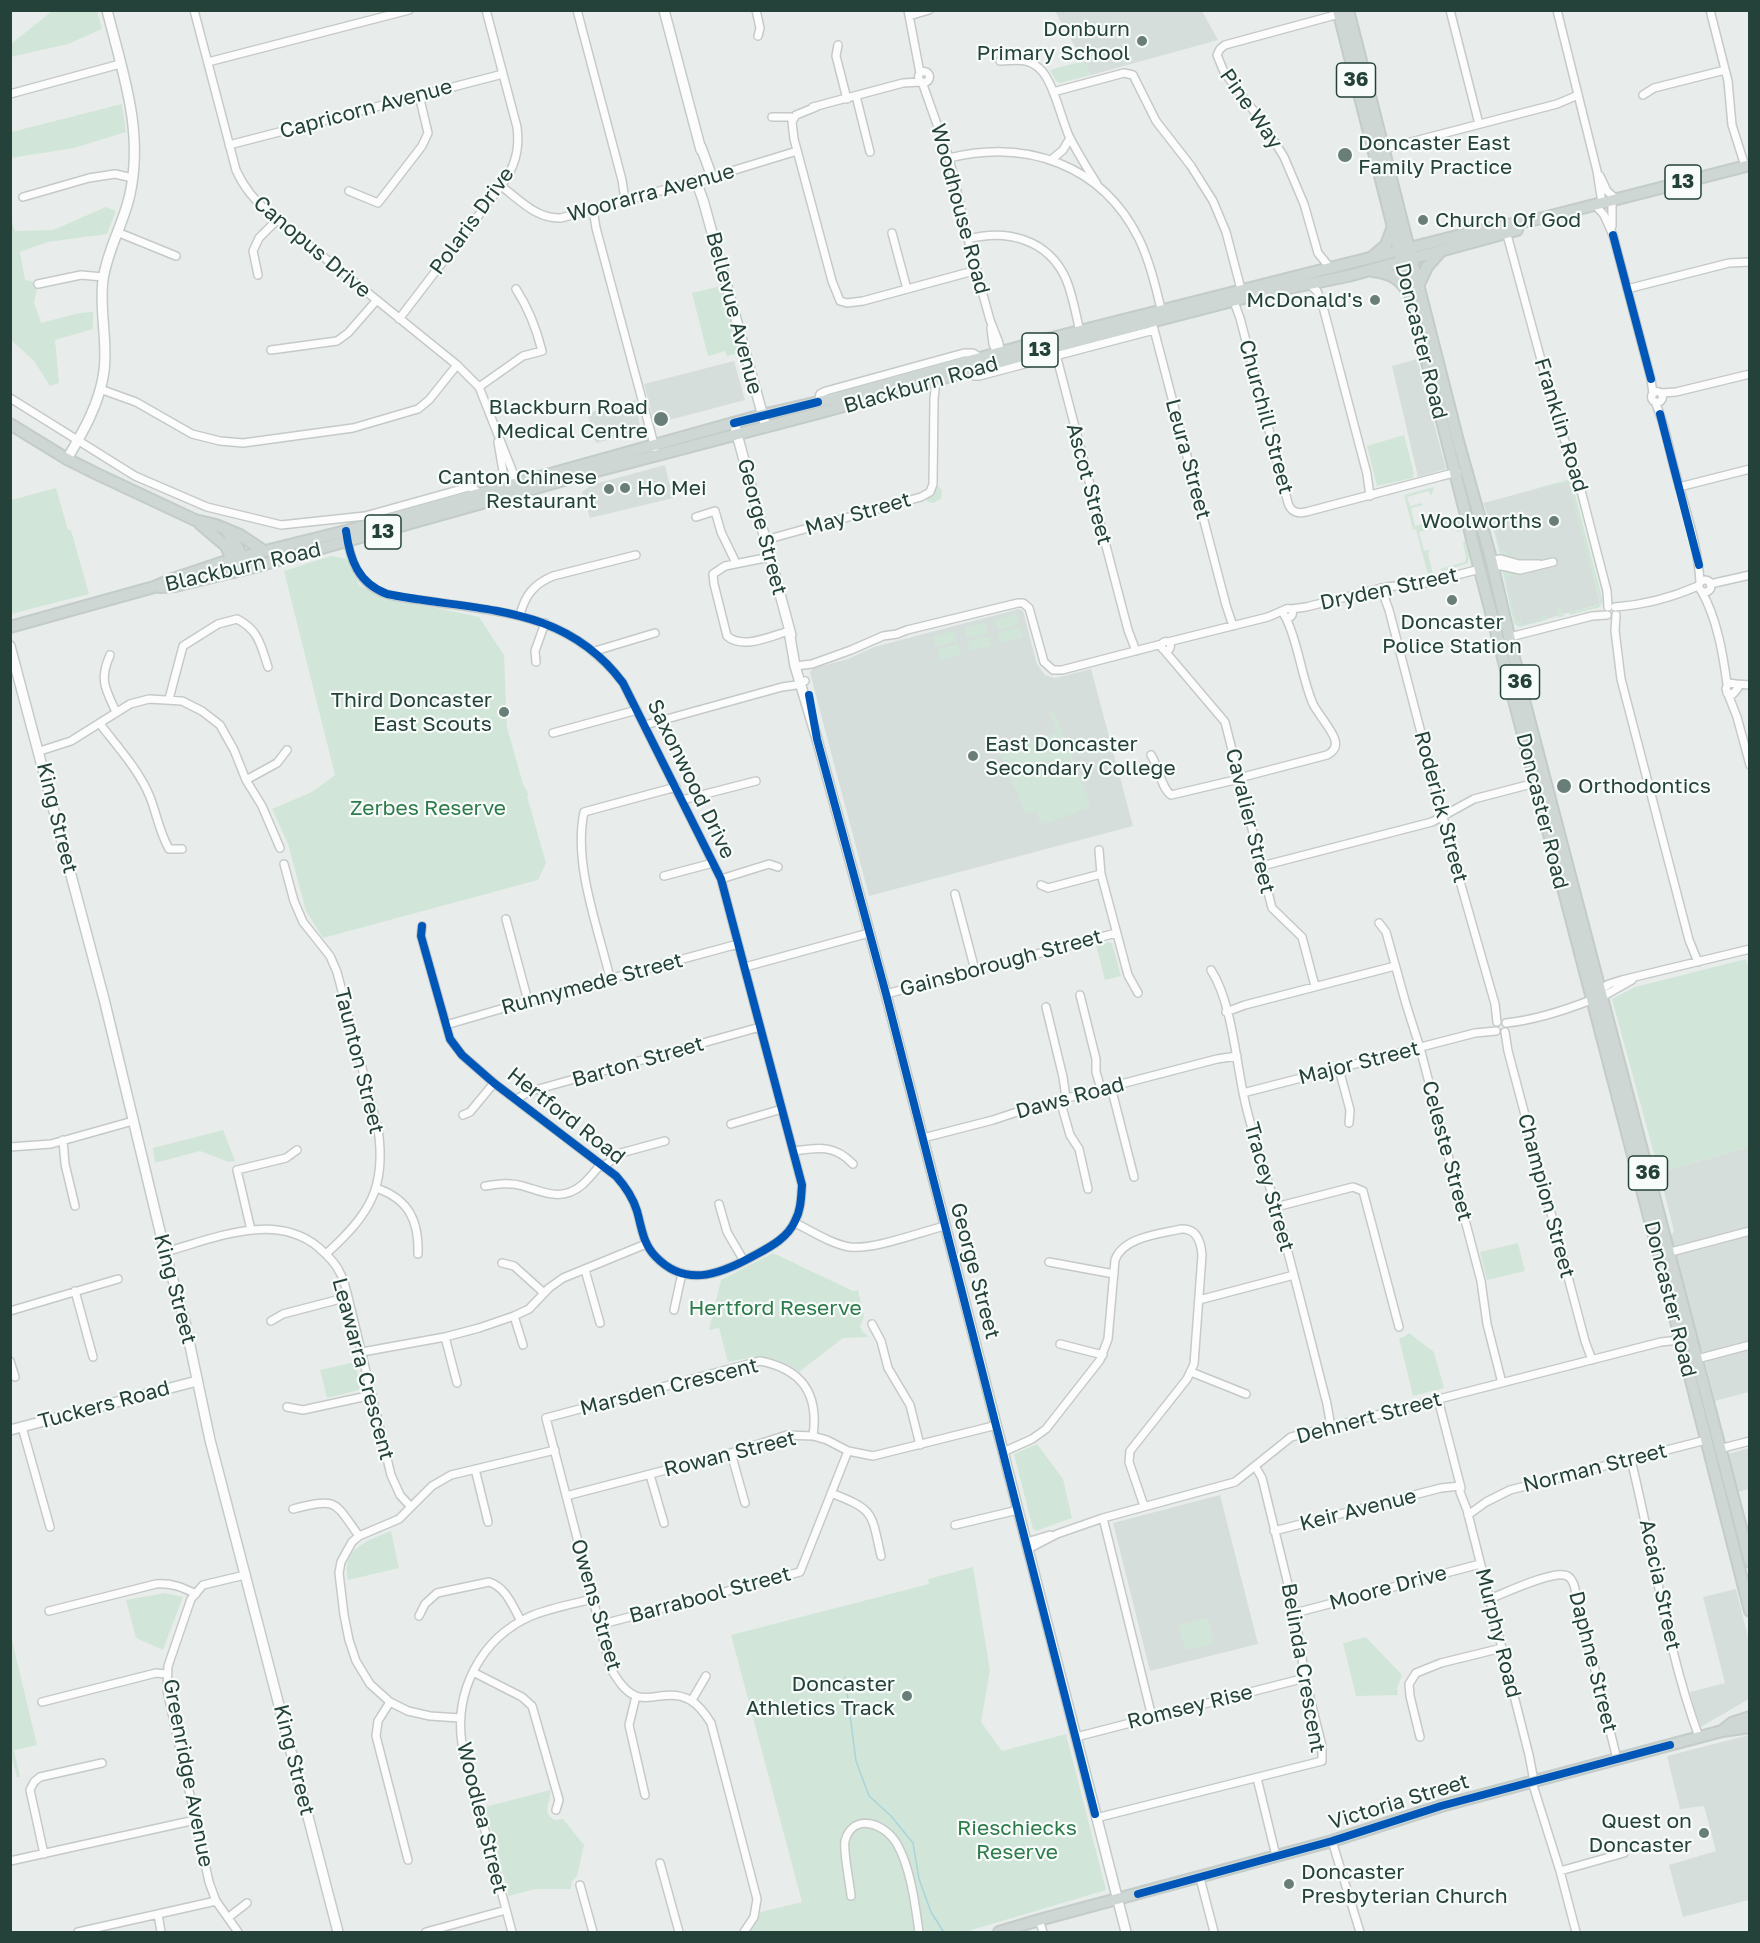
<!DOCTYPE html>
<style>
body{margin:0}
#map{position:relative;width:1760px;height:1943px;overflow:hidden;background:#e8edeb;font-family:"Golos Text",sans-serif}
canvas{display:block}
.frame{position:absolute;inset:0;border:12px solid #24423a;pointer-events:none}
</style>
<div id="map">
<canvas width="1760" height="1943"></canvas>
<div class="frame"></div>
</div>
<script>
const c = document.querySelector('canvas').getContext('2d');
c.lineJoin = 'round';
function fillPath(path, color) { c.fillStyle = color; c.fill(path, 'evenodd'); }
function strokePath(path, color, width, dash) { c.strokeStyle = color; c.lineWidth = width; c.lineCap = dash ? 'butt' : 'round'; c.setLineDash(dash || []); c.stroke(path); }
function write(font, color, halo, rows, align = 'center') {
  c.font = font + ' "Golos Text",sans-serif'; c.lineWidth = 4.5; c.setLineDash([]); c.textBaseline = 'middle'; c.strokeStyle = halo; c.fillStyle = color; for (const [text, x, y, turn = 0] of rows) {
    c.save(); c.translate(x, y); c.rotate((+turn || 0) * Math.PI / 180); c.textAlign = isNaN(turn) ? turn : align; if (halo) c.strokeText(text, 0, 0); c.fillText(text, 0, 0); c.restore();
  }
}
fillPath(new Path2D(`
 M1055,11H1202L1218,40L1091,75Z
 M1417,359L1446,469L1418,477L1392,366Z
 M734,361L745,400L658,423L654,422L644,384Z
 M635,400L641,431L597,443L595,441L587,413Z
 M665,465L673,498L590,518L582,492L591,485Z
 M1570,480L1600,604L1522,626L1515,622L1497,540L1483,503Z
 M1019,609L1023,611L1037,664L1045,675L1055,678L1091,669L1133,826L869,896L810,673L813,668L848,659L874,647Z
 M1749,1147V1392L1715,1401L1703,1352L1699,1349L1670,1238L1674,1231L1659,1172Z
 M1749,1448V1489L1738,1492L1728,1454Z
 M1220,1495L1258,1644L1150,1671L1113,1523Z
 M1736,1589L1749,1641V1699L1699,1728L1690,1692L1725,1683L1703,1597Z
 M1749,1735V1900L1683,1917L1669,1865L1716,1851L1704,1806L1680,1809L1667,1756Z`), '#d6dedb');
fillPath(new Path2D(`
 M52,11H97L102,29L68,44L11,57V44Z
 M1083,61L1091,75L1060,83L1056,81L1050,70Z
 M122,104L126,132L74,148L11,158V132Z
 M106,207L116,211L107,234L48,242L20,252L25,280L35,282L37,289L34,302L41,323L79,313L93,312V329L55,340L59,383L50,386L34,361L11,340L12,299L10,290V215L15,231L53,230Z
 M720,286L739,353L727,356L725,351L708,356L692,293Z
 M1404,435L1414,473L1413,478L1377,486L1367,446Z
 M1571,479L1603,601L1600,607L1570,615L1569,608L1572,612L1598,605L1600,602L1568,482L1522,492Z
 M1573,480H1574L1606,601H1604Z
 M937,485L942,490L941,499L933,503L926,501Z
 M1434,487L1431,496L1429,491L1407,497L1410,506L1422,503L1423,505L1411,508L1415,526L1427,523L1428,526L1459,517L1462,530L1457,532L1454,523L1419,532L1424,551L1429,550V552L1428,554L1433,574L1428,575L1416,529L1413,530L1404,495Z
 M56,488L68,530H71L89,594L11,614V500Z
 M1486,515H1489L1492,518L1501,551L1507,550V555L1515,558L1517,553L1518,559L1500,556L1494,531Z
 M1465,540L1469,557L1468,563L1441,572L1440,569L1465,562L1466,558L1463,543Z
 M331,556L348,559L359,585L376,595L479,617L504,655L507,727L523,784L529,795L527,796L546,863L538,880L323,938L306,911L288,844L272,809L312,792L335,775L284,571Z
 M1502,570L1524,573L1505,578L1516,621L1521,620L1522,625L1542,620L1541,615L1546,614L1547,620L1558,617L1557,610L1562,609L1564,616L1519,627L1514,624Z
 M1016,614L1019,624L998,630L995,620Z
 M985,623L988,633L967,638L964,628Z
 M1020,627L1022,637L1001,643L998,633Z
 M954,631L957,641L936,647L933,637Z
 M989,636L991,646L970,651L968,641Z
 M958,644L961,654L940,660L937,650Z
 M1054,712L1090,802L1087,808L1045,824L1040,821L1036,810L1026,814L1000,754L1010,750L1013,757V751L1017,748L1057,732L1050,714Z
 M1109,942L1112,943L1121,976L1105,980L1096,945Z
 M1746,959L1750,974L1749,1147L1659,1172L1612,999L1635,987Z
 M223,1130L235,1161L229,1162L200,1151L155,1163L153,1148Z
 M1518,1243L1525,1271L1487,1280L1480,1252Z
 M773,1253L853,1291L858,1290L864,1316L860,1327L863,1332L869,1337L843,1338L799,1372C776,1354 756,1356 728,1362L719,1328L709,1330L721,1280Z
 M1409,1333L1434,1352L1444,1388L1413,1396L1399,1338L1404,1337Z
 M355,1362L361,1387L359,1390L327,1398L320,1370Z
 M1037,1444L1063,1479L1072,1518L1036,1531L1033,1529L1014,1454Z
 M391,1531L399,1568L348,1580C341,1548 367,1541 391,1531Z
 M973,1567L990,1670L981,1722L1002,1751L1066,1734L1106,1890L965,1932H750L761,1912L802,1902L731,1635L929,1584L928,1579Z
 M165,1593L183,1597L163,1650L136,1638L126,1600Z
 M1208,1618L1214,1644L1185,1650L1179,1625Z
 M10,1632L37,1745L14,1750L20,1777H17L10,1751Z
 M1366,1637L1402,1675L1397,1688L1398,1695L1356,1696L1343,1643Z
 M550,1790C552,1802 540,1812 555,1820L563,1819L584,1845L577,1876L572,1881L571,1889H535L509,1896L485,1807Z`), '#d1e6d8');
strokePath(new Path2D(`
 M845,1677L856,1761L869,1796L891,1816L913,1843L919,1879L931,1912L943,1931`), '#a9d4db', 1.5);
const street = new Path2D(`
 M194,10L236,170C244,188 254,199 268,212L457,365L479,387L514,475L516,487
 M577,10L622,180L625,200
 M756,10L760,28L758,36
 M908,10L920,73
 M1450,10L1479,124
 M1557,10L1597,171L1602,203
 M1710,10L1728,81L1732,125L1745,166
 M909,16L929,10
 M838,45L836,56L847,99
 M1000,61C1014,60 1028,58 1039,68C1053,80 1061,118 1069,136C1077,152 1087,168 1097,184
 M208,62L409,10
 M918.5 77a5.5 5.5 0 1 1 11 0a5.5 5.5 0 1 1-11 0Z
 M922,82L949,158L972,255L990,320L999,343L1001,356
 M1053,92L1124,73L1133,75L1156,121L1191,166L1213,201L1226,232L1242,293
 M10,94L120,64
 M1643,95L1654,88L1725,70
 M856,96L870,152
 M813,107L903,83L920,82
 M816,107L796,115L792,122L794,139L832,281L840,301L847,303L863,301L977,270
 M772,117H790
 M229,145L503,74
 M1384,149L1557,104L1578,95
 M949,158C1026,139 1102,164 1139,239C1150,262 1156,288 1162,313
 M1051,160L1063,150L1070,138
 M1600,176L1607,191L1616,199
 M712,177L797,151
 M501,186C520,200 536,219 561,218L696,181
 M349,191L378,203L422,146L428,133L419,95
 M23,197L89,178L115,174L133,178
 M1612,200V226
 M1595,205L1604,215L1613,235L1651,379L1653,394
 M593,209L596,228L655,448
 M1506,231L1556,415L1578,479L1607,591L1608,607
 M117,232L176,256
 M892,233L907,289
 M968,239C1007,229 1048,239 1066,279C1073,296 1076,315 1080,332
 M1331,269L1318,253L1304,204L1284,157L1263,123L1224,72L1217,55L1220,49L1225,45L1339,14
 M258,275L253,251L259,238L277,220
 M38,284L81,275L103,277
 M1309,284L1317,291L1322,303L1367,474L1370,496
 M1627,289L1729,263L1750,262
 M1233,299L1240,318L1288,503C1291,512 1297,514 1306,512L1457,472
 M1151,318L1226,605L1233,626
 M399,319L501,186C515,167 520,150 517,127L486,10
 M991,328L993,344L998,355
 M1053,343L1128,630L1136,651
 M271,350L337,341L348,333L376,301
 M967,372L974,376H979L1154,330
 M479,387L523,356L542,351C536,327 529,309 516,289
 M100,389L136,402L192,434L220,441L243,443L353,428L418,409L429,400L457,365
 M1651.5 397a5.5 5.5 0 1 1 11 0a5.5 5.5 0 1 1-11 0Z
 M1661,393L1676,392L1750,374
 M10,398L135,476L207,507L273,523L281,525L365,516L469,487L473,488L480,494
 M818,402L820,394L826,391L964,353H973L981,358
 M1655,402C1664,421 1668,444 1673,464C1683,502 1698,543 1700,582
 M498,442L506,489
 M1679,487L1750,469
 M696,517L715,511L721,532L736,563
 M347,538C350,555 356,576 371,586C386,598 409,598 428,601C506,613 571,614 623,683L721,879L802,1185C801,1198 801,1210 795,1221C788,1237 772,1246 757,1254C724,1272 688,1290 656,1257C643,1244 642,1229 637,1211C633,1198 625,1186 616,1176L494,1083L462,1055L450,1039L421,936L422,926
 M765,540L921,497L930,492L933,484L934,399L936,381
 M770,557L725,566L713,574L714,584L727,636C743,650 771,636 789,631
 M1491,560L1501,559L1519,564H1539
 M1492,566H1502L1520,570L1553,562
 M1699 586a6 6 0 1 1 12 0a6 6 0 1 1-12 0Z
 M1710,584L1750,575
 M1381,588L1389,610L1459,878L1495,1004L1497,1022
 M1702,592C1717,619 1723,654 1727,684
 M1615,607C1642,605 1673,597 1698,586
 M1283.5 613a4.5 4.5 0 1 1 9 0a4.5 4.5 0 1 1-9 0Z
 M1291,609L1306,607L1386,587L1426,583L1480,569
 M520,615C525,595 534,584 553,576L636,555
 M1616,615L1615,631L1621,679L1689,940L1698,962
 M1510,637L1592,616L1607,615
 M1161.5 646a4.5 4.5 0 1 1 9 0a4.5 4.5 0 1 1-9 0Z
 M1168,642L1268,617L1284,610
 M1164,650L1225,722L1272,908L1302,937L1315,986
 M595,651L655,633
 M110,655C99,680 105,688 116,712
 M536,662L535,651L545,623
 M795,666L812,664L851,650L883,636L897,634L907,630L1018,603H1023L1029,608L1044,662L1053,670H1062L1162,644
 M1736,684L1750,685
 M1727,693L1733,694L1738,688L1736,684L1728,683L1726,689L1737,717L1750,765
 M169,699L183,646L218,624L237,619C259,630 261,646 268,667
 M100,724C117,746 139,770 150,797C157,815 159,831 169,849H182
 M645,725L782,687L796,685L805,681
 M553,733L637,710
 M40,751L71,741L130,704L149,699L182,701L202,711L220,725L234,750L246,780L262,806L280,848
 M1151,755C1159,767 1161,788 1171,795L1239,779
 M1239,778L1327,755C1333,752 1337,747 1335,740C1333,731 1318,714 1313,704C1301,676 1299,645 1286,618
 M246,780L277,763L287,750
 M682,800L756,781
 M1099,850L1101,874L1128,975L1138,993
 M284,864L294,901L303,922L330,956L337,972L378,1129C387,1188 369,1215 326,1254
 M1262,866L1432,822L1474,799L1535,783
 M664,876L713,863
 M721,879L769,864L778,867
 M1041,885L1048,888L1101,874
 M955,894L975,970
 M506,919L528,1001
 M1379,923L1386,932L1406,1004L1420,1048L1481,1281L1487,1324L1502,1383
 M745,967L869,933
 M1211,970C1233,1004 1236,1066 1246,1106C1255,1144 1269,1181 1279,1219C1296,1281 1311,1342 1327,1404L1331,1427
 M610,978C598,927 573,864 584,812L676,787
 M1600,990L1609,984L1622,980L1750,949
 M886,994L1116,933
 M1080,995L1096,1059V1072L1101,1089
 M1602,997L1632,980
 M1046,1007L1063,1077L1066,1098
 M1226,1012L1245,1005L1395,966
 M1506,1023C1535,1020 1563,1011 1591,1000
 M446,1025L528,1001L738,944
 M1505,1032L1508,1051L1585,1341L1592,1360
 M1339,1069L1350,1110L1349,1123
 M1111,1087L1134,1177
 M1243,1093L1475,1033L1496,1031
 M517,1099L528,1092L760,1027
 M1060,1100L1070,1135L1079,1149L1088,1189
 M463,1115L470,1112L494,1083
 M731,1124L782,1109
 M923,1138L993,1120L1029,1108L1217,1059L1237,1056
 M63,1140L65,1164L75,1206
 M10,1147L51,1144L133,1121
 M794,1151C819,1147 835,1145 853,1164
 M604,1166L621,1153L665,1141
 M485,1186C498,1184 510,1182 523,1186C544,1192 562,1202 582,1185C589,1179 595,1171 601,1164
 M376,1188C409,1199 419,1221 418,1254
 M719,1204L727,1232L744,1261
 M1276,1207L1353,1187L1363,1191L1399,1327
 M795,1223C812,1231 831,1244 850,1247C874,1250 920,1232 945,1226
 M251,1230L237,1170L286,1158L297,1150
 M165,1252C213,1239 274,1211 318,1247C326,1254 335,1262 339,1271C344,1279 346,1289 348,1297L391,1475L400,1495L411,1507
 M1667,1253L1750,1231
 M1049,1262L1114,1274
 M502,1263L514,1266L544,1293
 M585,1270L600,1323
 M75,1291L93,1357
 M1199,1300L1294,1275
 M674,1310L682,1273
 M10,1311L118,1279
 M514,1316L523,1345
 M271,1321L283,1314L348,1297
 M872,1324L881,1341L888,1368L910,1405L920,1445
 M445,1337L457,1383
 M1060,1344L1103,1355
 M362,1352L445,1337L479,1328L514,1316L529,1309L549,1288L563,1278L646,1244
 M10,1361L15,1377
 M1696,1361L1697,1359L1750,1345
 M1191,1372L1246,1394
 M1438,1399L1461,1488
 M287,1407L303,1410L372,1395
 M22,1427L50,1527
 M1719,1449L1750,1441
 M1003,1452L1032,1439L1046,1429L1100,1360L1108,1339L1115,1260C1123,1237 1160,1234 1181,1229C1197,1228 1201,1242 1202,1255L1194,1364L1187,1379L1130,1451L1129,1462L1144,1506
 M731,1453L745,1503
 M1631,1460C1654,1552 1666,1648 1699,1737
 M475,1469L488,1522
 M650,1475L664,1523
 M1460,1486V1492L1467,1510L1529,1755L1534,1781
 M831,1493C875,1510 871,1512 881,1556
 M566,1496L731,1453L787,1435L813,1436L827,1440L848,1451L873,1456L997,1425
 M293,1509C338,1498 333,1500 359,1536
 M1468,1515L1486,1502L1510,1490L1706,1440
 M1103,1518L1152,1717
 M955,1525L1018,1510
 M1274,1531L1441,1488L1460,1486
 M1027,1542L1050,1535
 M1028,1549L1057,1534L1103,1518L1235,1482L1291,1437L1661,1342L1680,1340
 M1489,1599C1505,1593 1549,1572 1564,1575C1570,1576 1572,1580 1574,1585L1617,1759
 M49,1611L156,1584C172,1583 182,1587 196,1594
 M1295,1613L1480,1564
 M419,1616L425,1604L437,1593L489,1582C506,1587 513,1607 521,1621
 M599,1625L800,1572L848,1451
 M473,1672L522,1697L532,1706L559,1800L556,1810
 M636,1696L629,1725L645,1795
 M692,1700L706,1676
 M42,1702L156,1673L166,1674
 M390,1702L378,1721L376,1736L408,1860
 M460,1718L430,1716L408,1711L390,1702L370,1684L356,1661L349,1640L344,1615L339,1573L341,1562L352,1542L359,1536L399,1519L432,1486L451,1475L555,1450
 M1076,1737L1305,1678
 M1420,1737L1410,1696L1409,1684L1416,1673L1441,1663L1502,1648
 M1257,1778L1276,1856
 M1532,1782L1560,1871L1576,1932
 M1096,1818L1322,1761V1746L1305,1678L1295,1613L1262,1478L1255,1466
 M1332,1841L1360,1932
 M44,1854L30,1790L34,1782L40,1777L102,1763
 M10,1861L195,1820
 M660,1863L679,1932
 M1560,1871L1624,1853
 M1200,1878L1214,1932
 M580,1885L593,1932
 M851,1896C850,1884 843,1851 845,1841C853,1812 885,1823 897,1844C911,1869 915,1904 919,1932
 M158,1914L161,1932
 M229,1917L247,1903
 M1039,1920L1043,1932
 M78,1932L216,1901
 M238,1932L216,1901L209,1882L167,1690L168,1666L191,1599L203,1585L245,1575
 M426,1932L506,1910
 M512,1932L462,1744C454,1691 481,1638 531,1616C550,1608 572,1604 593,1599
 M744,1932L754,1917L757,1899L711,1723C698,1702 686,1692 660,1696C654,1697 643,1699 636,1696C625,1692 617,1679 611,1669L546,1418L760,1361C802,1369 819,1394 813,1436`);
const secondary = new Path2D(`
 M664,10L701,150
 M701,147L712,177L696,181L703,200L766,427
 M734,423L791,635
 M67,459C83,432 100,403 104,371C108,341 99,310 103,280C107,250 124,223 130,194C144,130 122,71 107,10
 M789,631L795,666L817,739L886,994L1126,1932
 M10,646L104,999L165,1252L185,1322L210,1440L338,1932
 M10,1430L197,1381`);
const primary = new Path2D(`
 M1338,10L1475,551L1659,1255L1750,1611
 M1348,10L1458,441L1490,555L1524,700L1750,1562
 M1372,257L1386,245L1392,229
 M1373,271C1388,273 1399,277 1407,291
 M1419,284L1427,267L1441,251
 M10,424L67,459L97,474L195,520L216,525L240,535L264,551
 M200,524L226,546L235,566
 M226,530L238,548L244,563
 M160,587L175,586L254,567L589,473L822,412L1054,347L1259,294L1348,276L1517,230
 M10,627L154,587L173,579L233,559L346,531L762,415L840,397L1052,338L1473,232L1547,217L1750,165
 M1722,1731L1732,1723L1750,1717
 M999,1932L1039,1920L1332,1841L1441,1806L1722,1731L1750,1727`);
strokePath(street, '#c5cac8', 10);
strokePath(secondary, '#c3cbc8', 12);
strokePath(primary, '#c3ccc9', 14);
strokePath(street, '#fcfcfc', 7);
strokePath(secondary, '#fcfcfc', 9);
strokePath(primary, '#cfd7d5', 10);
strokePath(new Path2D(`
 M1613,235L1651,379
 M1660,414L1699,565
 M734,423L818,402
 M346,531C350,560 358,583 387,594C475,612 563,602 623,683L721,879L802,1185C801,1198 801,1210 795,1221C788,1237 772,1246 757,1254C724,1272 688,1290 656,1257C643,1244 642,1229 637,1211C633,1198 625,1186 616,1176L494,1083L462,1055L450,1039L421,936L422,926
 M809,695L817,739L886,994L1095,1814
 M1138,1894L1332,1841L1441,1806L1670,1745`), '#0057b8', 8);
for (const [x, y, r, color] of [
 [1142,41,6,"#697e78"],
 [1345,155,8,"#697e78"],
 [1423,220,6,"#697e78"],
 [1375,300,6,"#697e78"],
 [661,419,8,"#697e78"],
 [625,488,6,"#697e78"],
 [609,489,6,"#697e78"],
 [1554,521,6,"#697e78"],
 [1452,600,6,"#697e78"],
 [504,712,6,"#697e78"],
 [973,756,6,"#697e78"],
 [1564,786,8,"#697e78"],
 [907,1696,6,"#697e78"],
 [1704,1833,6,"#697e78"],
 [1289,1884,6,"#697e78"]
]) { const dot = new Path2D(); dot.arc(x, y, r, 0, 2 * Math.PI); c.fillStyle = color; c.fill(dot); strokePath(dot, '#f7fbf9', 2); }
for (const [x, y, w] of [
 [1356,80,39],
 [1683,182,36],
 [1040,350,36],
 [383,532,36],
 [1520,682,39],
 [1648,1173,39]
]) { const box = new Path2D(); box.roundRect(x - w / 2, y - 17, w, 34, 4.5); c.fillStyle = '#f7fbf9'; c.fill(box); strokePath(box, '#24423a', 1.5); }
write('bold 20px', '#24423a', null, [
 ["36",1356,80],
 ["13",1683,182],
 ["13",1040,350],
 ["13",383,532],
 ["36",1520,682],
 ["36",1648,1173]
]);
write('21px', '#24423a', '#f7fbf9', [
 ["Donburn",1130,29],
 ["Primary School",1130,53],
 ["Doncaster East",1358,143,"left"],
 ["Family Practice",1358,167,"left"],
 ["Church Of God",1435,220,"left"],
 ["McDonald's",1363,300],
 ["Blackburn Road",648,407],
 ["Medical Centre",648,431],
 ["Canton Chinese",597,477],
 ["Restaurant",597,501],
 ["Ho Mei",637,488,"left"],
 ["Woolworths",1542,521],
 ["Doncaster",1452,622,"center"],
 ["Police Station",1452,646,"center"],
 ["Third Doncaster",492,700],
 ["East Scouts",492,724],
 ["East Doncaster",985,744,"left"],
 ["Secondary College",985,768,"left"],
 ["Orthodontics",1578,786,"left"],
 ["Doncaster",895,1684],
 ["Athletics Track",895,1708],
 ["Quest on",1692,1821],
 ["Doncaster",1692,1845],
 ["Doncaster",1301,1872,"left"],
 ["Presbyterian Church",1301,1896,"left"]
], 'right');
write('21px', '#24423a', '#f7fbf9', [
 ["Capricorn Avenue",366,109,-15],
 ["Pine Way",1251,109,55],
 ["Woorarra Avenue",651,193,-15],
 ["Woodhouse Road",960,209,75],
 ["Polaris Drive",472,221,-54],
 ["Canopus Drive",312,247,40],
 ["Bellevue Avenue",734,313,75],
 ["Doncaster Road",1421,341,76],
 ["Blackburn Road",921,385,-16],
 ["Churchill Street",1266,417,75],
 ["Franklin Road",1561,425,73],
 ["Leura Street",1188,459,75],
 ["Ascot Street",1089,484,75],
 ["May Street",858,514,-16],
 ["George Street",762,527,75],
 ["Blackburn Road",243,567,-13],
 ["Dryden Street",1389,589,-12],
 ["Saxonwood Drive",691,779,64],
 ["Roderick Street",1441,807,75],
 ["Doncaster Road",1542,811,76],
 ["King Street",57,818,76],
 ["Cavalier Street",1250,821,76],
 ["Gainsborough Street",1001,963,-15],
 ["Runnymede Street",592,984,-15],
 ["Taunton Street",359,1061,76],
 ["Barton Street",638,1062,-16],
 ["Major Street",1359,1063,-14],
 ["Daws Road",1070,1098,-15],
 ["Hertford Road",566,1116,38],
 ["Celeste Street",1447,1151,75],
 ["Tracey Street",1269,1187,74],
 ["Champion Street",1546,1196,75],
 ["George Street",975,1271,75],
 ["King Street",175,1289,75],
 ["Doncaster Road",1670,1299,76],
 ["Leawarra Crescent",363,1369,75],
 ["Marsden Crescent",669,1387,-14],
 ["Tuckers Road",104,1405,-15],
 ["Dehnert Street",1369,1418,-15],
 ["Rowan Street",730,1454,-14],
 ["Norman Street",1595,1468,-14],
 ["Keir Avenue",1358,1510,-14],
 ["Acacia Street",1660,1585,78],
 ["Moore Drive",1388,1588,-15],
 ["Barrabool Street",710,1595,-15],
 ["Owens Street",596,1605,74],
 ["Murphy Road",1498,1633,76],
 ["Daphne Street",1593,1662,76],
 ["Belinda Crescent",1303,1668,80],
 ["Romsey Rise",1190,1707,-14],
 ["King Street",294,1760,76],
 ["Greenridge Avenue",188,1773,79],
 ["Victoria Street",1399,1802,-17],
 ["Woodlea Street",482,1818,76]
]);
write('21px', '#2d7a4b', '#f7fbf9', [
 ["Zerbes Reserve",428,808],
 ["Hertford Reserve",775,1308],
 ["Rieschiecks",1017,1828],
 ["Reserve",1017,1852]
]);
</script>
